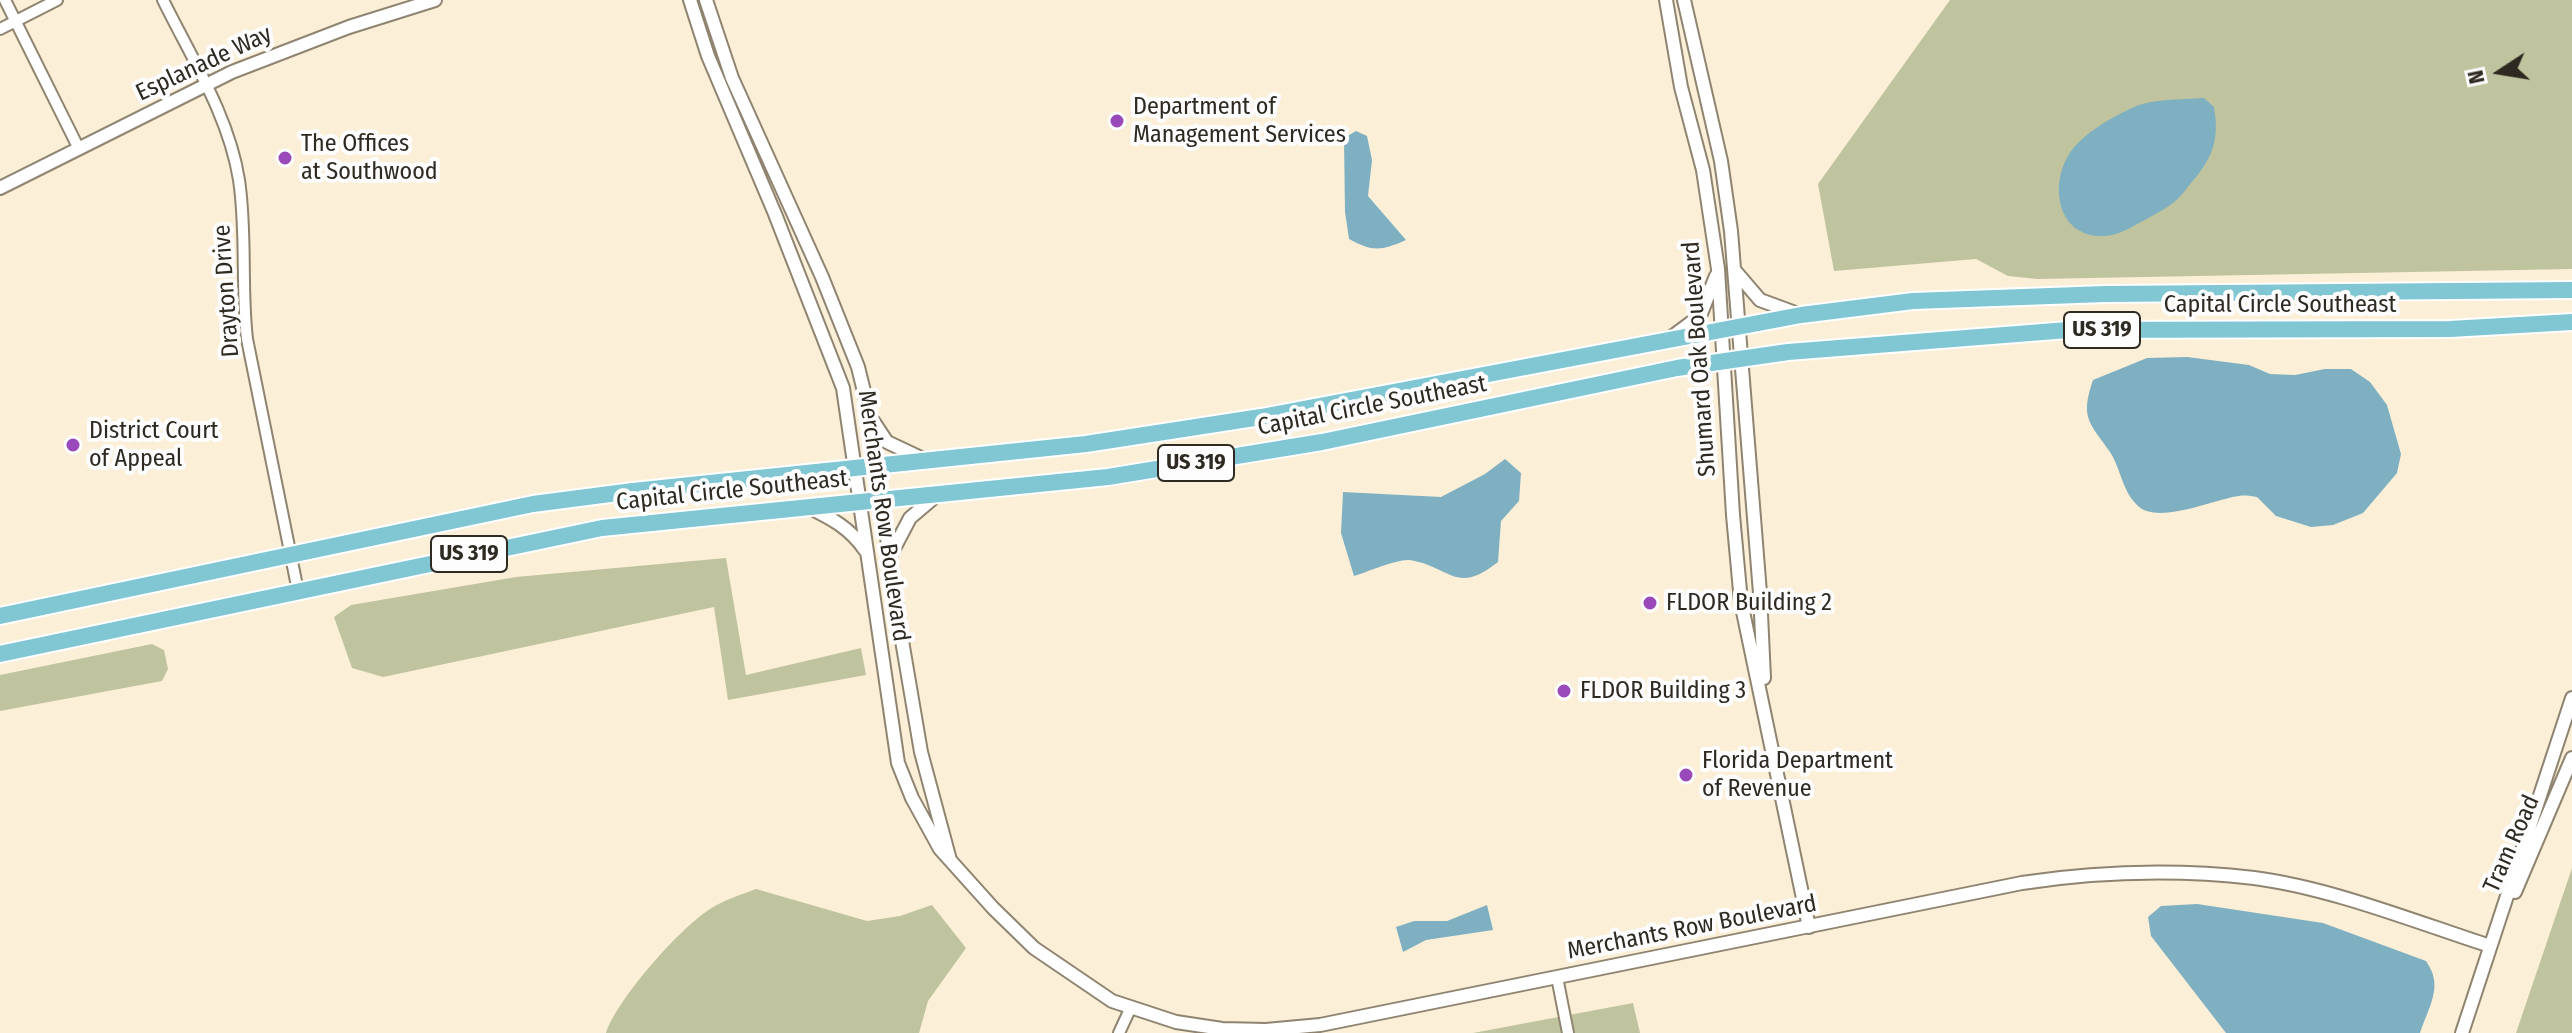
<!DOCTYPE html>
<style>
body{margin:0}
#map{position:relative;width:2572px;height:1033px;overflow:hidden;background:#fbefd8;font-family:"Fira Sans Condensed",sans-serif}
canvas{display:block}
.north{position:absolute;left:2460px;top:32px;width:80px;height:80px;-webkit-text-stroke:6px #fdfdfd;paint-order:stroke;rotate:258deg;font-size:22px;font-weight:700;line-height:32px;text-align:center;color:#2e2921}
.north::after{content:'';display:block;margin:auto;width:28px;height:36px;background:#2e2921;clip-path:polygon(50% 0,100% 100%,50% 72%,0 100%)}
</style>
<div id="map">
<canvas width="2572" height="1033"></canvas>
<div class="north">N</div>
</div>
<script>
const c = document.querySelector('canvas').getContext('2d');
c.lineJoin = 'round';
function fillPath(path, color) { c.fillStyle = color; c.fill(path, 'evenodd'); }
function strokePath(path, color, width, dash) { c.strokeStyle = color; c.lineWidth = width; c.lineCap = dash ? 'butt' : 'round'; c.setLineDash(dash || []); c.stroke(path); }
function write(font, color, halo, rows, align = 'center') {
  c.font = font + ' "Fira Sans Condensed",sans-serif'; c.lineWidth = 8; c.setLineDash([]); c.textBaseline = 'middle'; c.strokeStyle = halo; c.fillStyle = color; for (const [text, x, y, turn = 0] of rows) {
    c.save(); c.translate(x, y); c.rotate((+turn || 0) * Math.PI / 180); c.textAlign = isNaN(turn) ? turn : align; if (halo) c.strokeText(text, 0, 0); c.fillText(text, 0, 0); c.restore();
  }
}
fillPath(new Path2D(`
 M1950,0H2572V269L2037,279L2008,276L1976,259L1834,271L1818,184Z
 M726,558L746,675L861,648L866,675L728,700L714,607L383,677L352,668L334,617L351,605L516,577Z
 M152,644L164,650L168,669L162,681L0,711V675Z
 M2572,868V1033H2516Z
 M756,889L867,921L900,916L932,905L966,948L928,1001L919,1033H606C618,998 679,929 710,909C724,900 740,895 756,889Z
 M1633,1003L1640,1033H1473Z`), '#bfc49e');
fillPath(new Path2D(`
 M2204,98L2214,107C2221,148 2208,163 2183,193C2173,206 2157,213 2143,221C2131,227 2118,236 2104,236C2056,238 2048,182 2072,150C2085,133 2112,117 2132,108C2153,98 2181,100 2204,98Z
 M1356,131L1367,136L1372,160L1368,196L1406,240C1381,251 1373,252 1349,239L1345,212L1344,138Z
 M2187,357L2249,365L2270,374L2295,375L2325,369H2351L2370,382L2387,405L2401,454L2397,473L2363,513L2333,525L2311,527L2276,516L2257,497C2251,496 2245,495 2239,496C2215,499 2158,525 2138,506C2122,491 2121,469 2110,452C2089,422 2080,418 2093,380L2147,358Z
 M1505,459L1521,473L1519,501L1501,521L1498,562C1455,596 1451,566 1409,560C1397,559 1367,572 1354,576L1341,533L1343,492L1441,497L1485,474Z
 M2197,904L2323,923L2426,961C2444,986 2429,1006 2420,1033H2226L2151,936L2148,917L2161,906Z
 M1487,905L1493,930L1426,940L1403,952L1396,927L1414,921H1447Z`), '#7eb0c2');
const minor = new Path2D(`
 M5,0L79,149
 M163,0C191,57 229,116 239,180C247,233 241,287 247,339L298,591
 M0,29L57,0
 M1557,977L1568,1033
 M1119,1033L1131,1007`);
const tertiary = new Path2D(`
 M690,0L708,56L775,214L843,388L898,763L912,798L940,849L993,908L1034,948L1112,1001L1176,1022L1222,1029L1266,1030L1320,1025L2022,883C2101,871 2175,869 2254,878C2331,888 2416,922 2490,946
 M706,0L732,78L822,277L858,367L870,416L899,623L921,752L950,860
 M1666,0L1681,87L1703,170L1718,269L1733,515L1741,602L1809,927
 M1684,0L1721,161L1731,231L1760,593L1764,678
 M0,188L232,72L349,27L435,0
 M1736,272L1760,300L1798,314
 M1673,336L1700,316L1716,276
 M873,421L887,442L923,459
 M808,507C831,518 850,528 865,550
 M890,556L910,518L937,495
 M2515,892L2572,758
 M2462,1033L2572,698`);
const primary = new Path2D(`
 M0,616L533,504L633,491L1086,444L1261,417L1801,315L1913,301L2105,294L2572,290
 M0,654L602,528L1108,477L1322,442L1677,368L1788,352L2068,330L2450,329L2572,322`);
strokePath(minor, '#8f8470', 14);
strokePath(tertiary, '#8f8470', 16);
strokePath(primary, '#fff', 20);
strokePath(minor, '#fff', 10);
strokePath(tertiary, '#fff', 12);
strokePath(primary, '#80c7d3', 16);
for (const [x, y, r, color] of [
 [1117,121,8,"#9949b9"],
 [285,158,8,"#9949b9"],
 [73,445,8,"#9949b9"],
 [1650,603,8,"#9949b9"],
 [1564,691,8,"#9949b9"],
 [1686,775,8,"#9949b9"]
]) { const dot = new Path2D(); dot.arc(x, y, r, 0, 2 * Math.PI); c.fillStyle = color; c.fill(dot); strokePath(dot, '#fdfdfd', 3); }
for (const [x, y, w] of [
 [2102,330,76],
 [1196,463,76],
 [469,554,76]
]) { const box = new Path2D(); box.roundRect(x - w / 2, y - 18, w, 36, 6); c.fillStyle = '#fdfdfd'; c.fill(box); strokePath(box, '#2e2921', 2); }
write('bold 22px', '#2e2921', null, [
 ["US 319",2102,330],
 ["US 319",1196,463],
 ["US 319",469,554]
]);
write('24px', '#2e2921', '#fdfdfd', [
 ["Esplanade Way",204,64,-25],
 ["Drayton Drive",227,291,-94],
 ["Capital Circle Southeast",2280,305],
 ["Shumard Oak Boulevard",1700,359,-94],
 ["Capital Circle Southeast",1372,406,-11],
 ["Capital Circle Southeast",732,491,-6],
 ["Merchants Row Boulevard",883,516,82],
 ["Tram Road",2512,844,-66],
 ["Merchants Row Boulevard",1692,928,-11]
]);
write('24px', '#2e2921', '#fdfdfd', [
 ["Department of",1133,107],
 ["Management Services",1133,135],
 ["The Offices",301,144],
 ["at Southwood",301,172],
 ["District Court",89,431],
 ["of Appeal",89,459],
 ["FLDOR Building 2",1666,603],
 ["FLDOR Building 3",1580,691],
 ["Florida Department",1702,761],
 ["of Revenue",1702,789]
], 'left');
</script>
